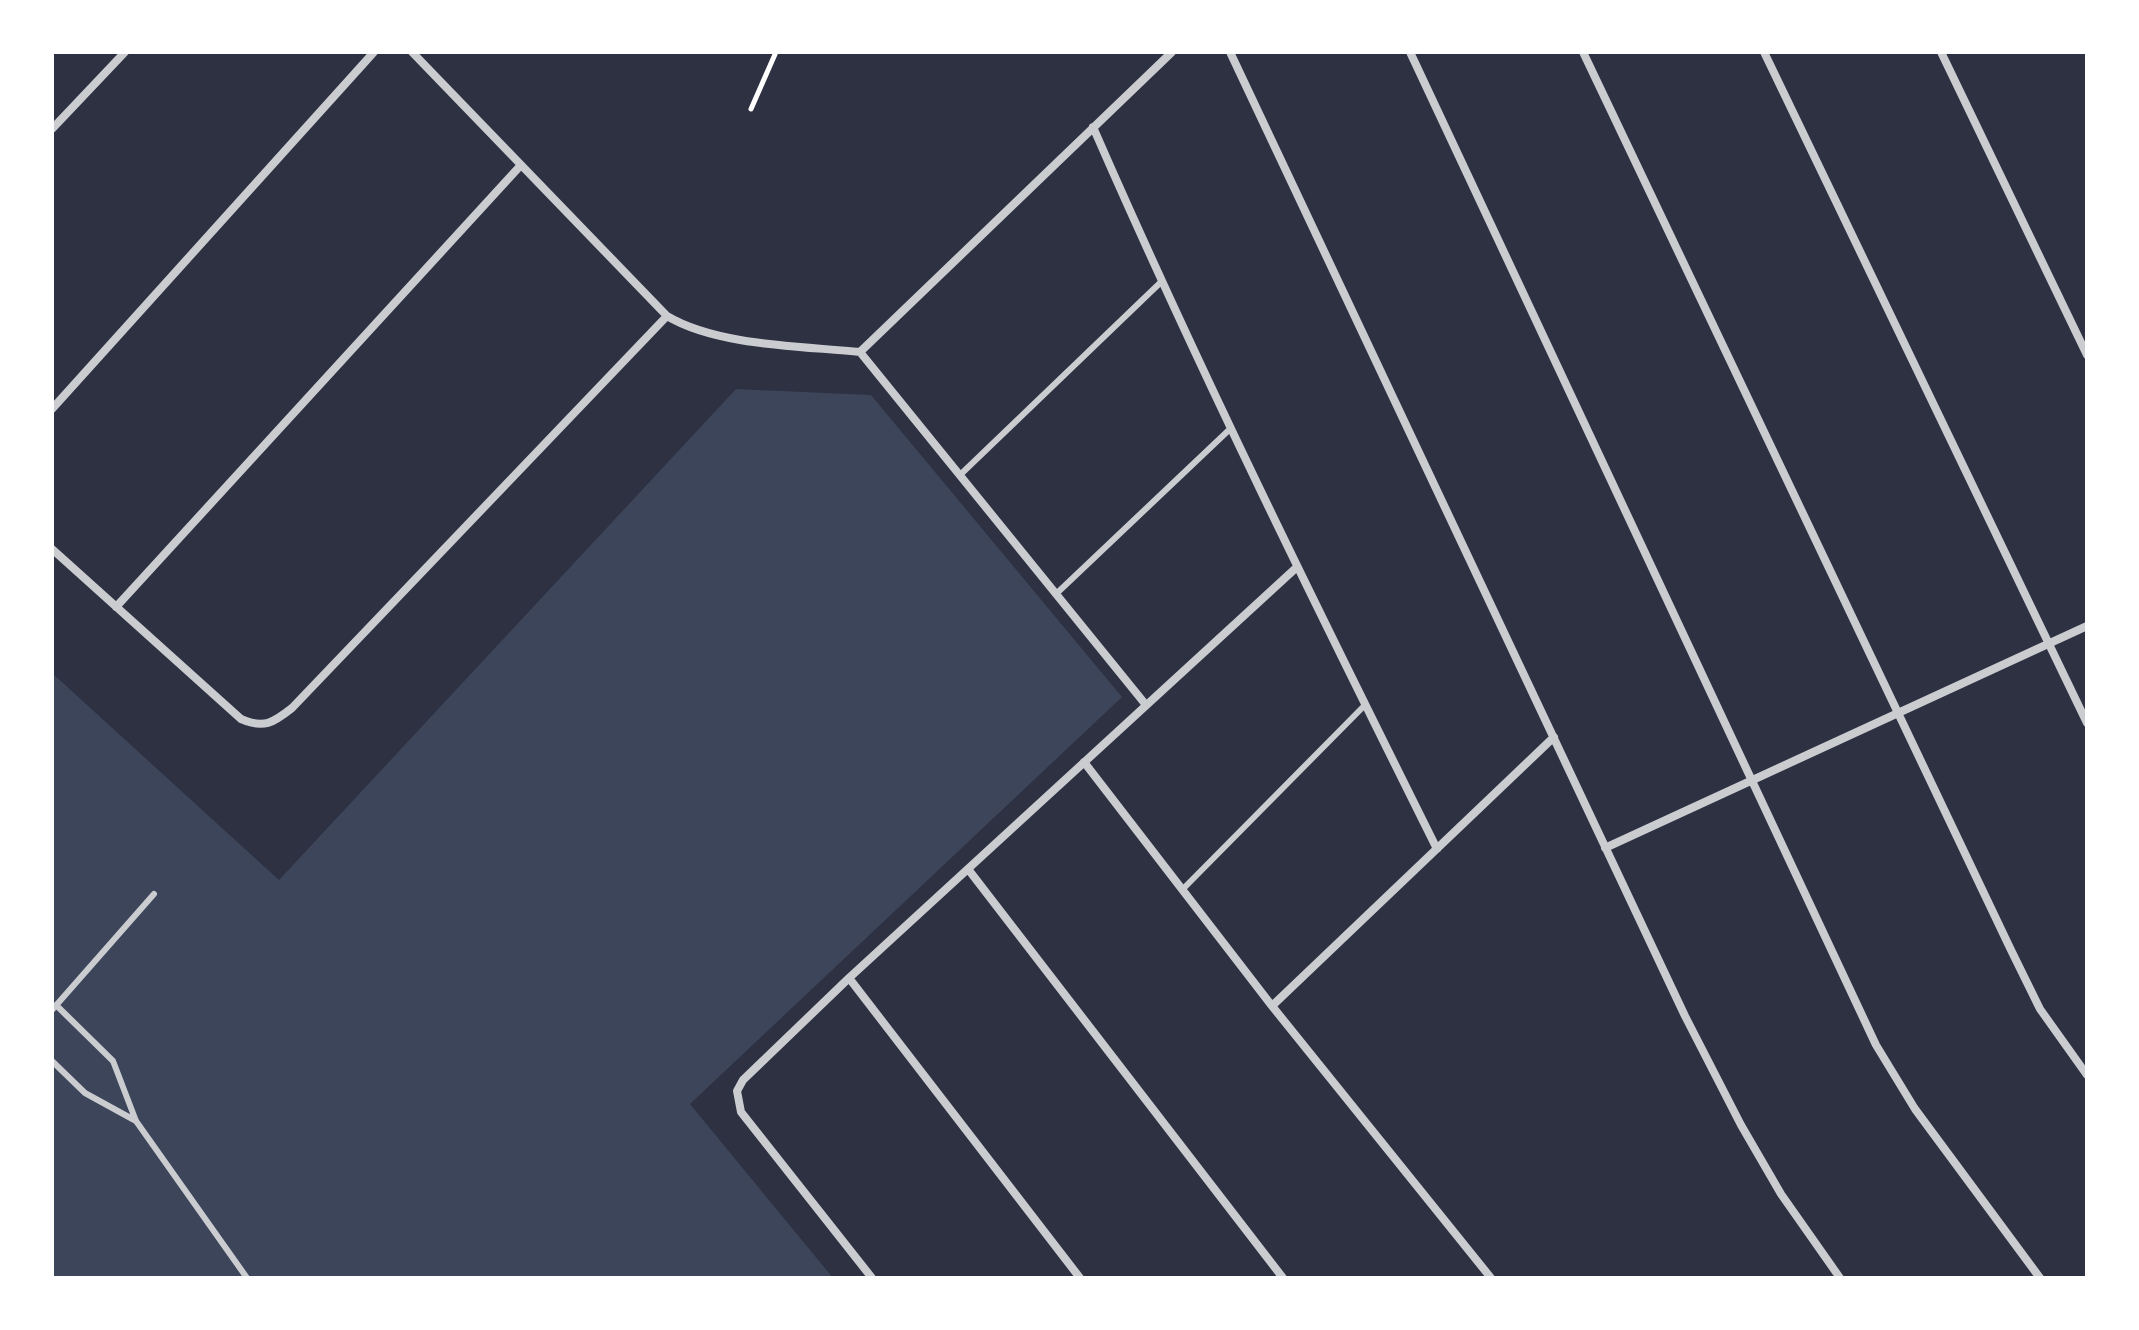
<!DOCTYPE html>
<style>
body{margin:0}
#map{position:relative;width:2139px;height:1330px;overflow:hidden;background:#2d3142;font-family:"Fira Sans Condensed",sans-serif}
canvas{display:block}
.frame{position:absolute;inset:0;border:54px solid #fff;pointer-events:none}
</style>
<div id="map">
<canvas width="2139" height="1330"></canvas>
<div class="frame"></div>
</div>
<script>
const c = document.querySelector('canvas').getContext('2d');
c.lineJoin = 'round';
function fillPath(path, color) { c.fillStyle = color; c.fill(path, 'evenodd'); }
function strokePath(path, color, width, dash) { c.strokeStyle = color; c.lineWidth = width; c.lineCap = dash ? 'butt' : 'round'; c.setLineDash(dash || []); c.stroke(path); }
fillPath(new Path2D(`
 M736,389L871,395L1122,697L690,1104L833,1278H52V673L279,880Z`), '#3c4559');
strokePath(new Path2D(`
 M751,109L776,52`), '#fff', 5);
strokePath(new Path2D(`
 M960,475L1161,282
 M1056,594L1230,429
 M1182,890L1365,705
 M56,1005L113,1061L136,1121L247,1278
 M52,1010L154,894
 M52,1061L85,1093L136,1121`), '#caccd0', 6);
strokePath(new Path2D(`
 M412,52L667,316C717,346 802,346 860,352
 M1230,52L1685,1016L1741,1125L1781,1194L1840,1278
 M1410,52L1876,1045L1915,1109L2040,1278
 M1583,52L2011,950L2040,1009L2087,1075
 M1764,52L2087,723
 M1941,52L2087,355
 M1093,127C1200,372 1318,610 1437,849
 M52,129L125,52
 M860,352L1146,705
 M860,352L1172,52
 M52,409L374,52
 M52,549L241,719C264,729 273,723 292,708L667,316
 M116,607L521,165
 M1084,762L1272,1006L1491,1278
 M1605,848L2087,626
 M968,869L1283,1278
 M849,978L1080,1278
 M1272,1006L1554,737
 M872,1278L741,1112L737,1091L743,1080L849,978L1297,567`), '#caccd0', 8);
</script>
